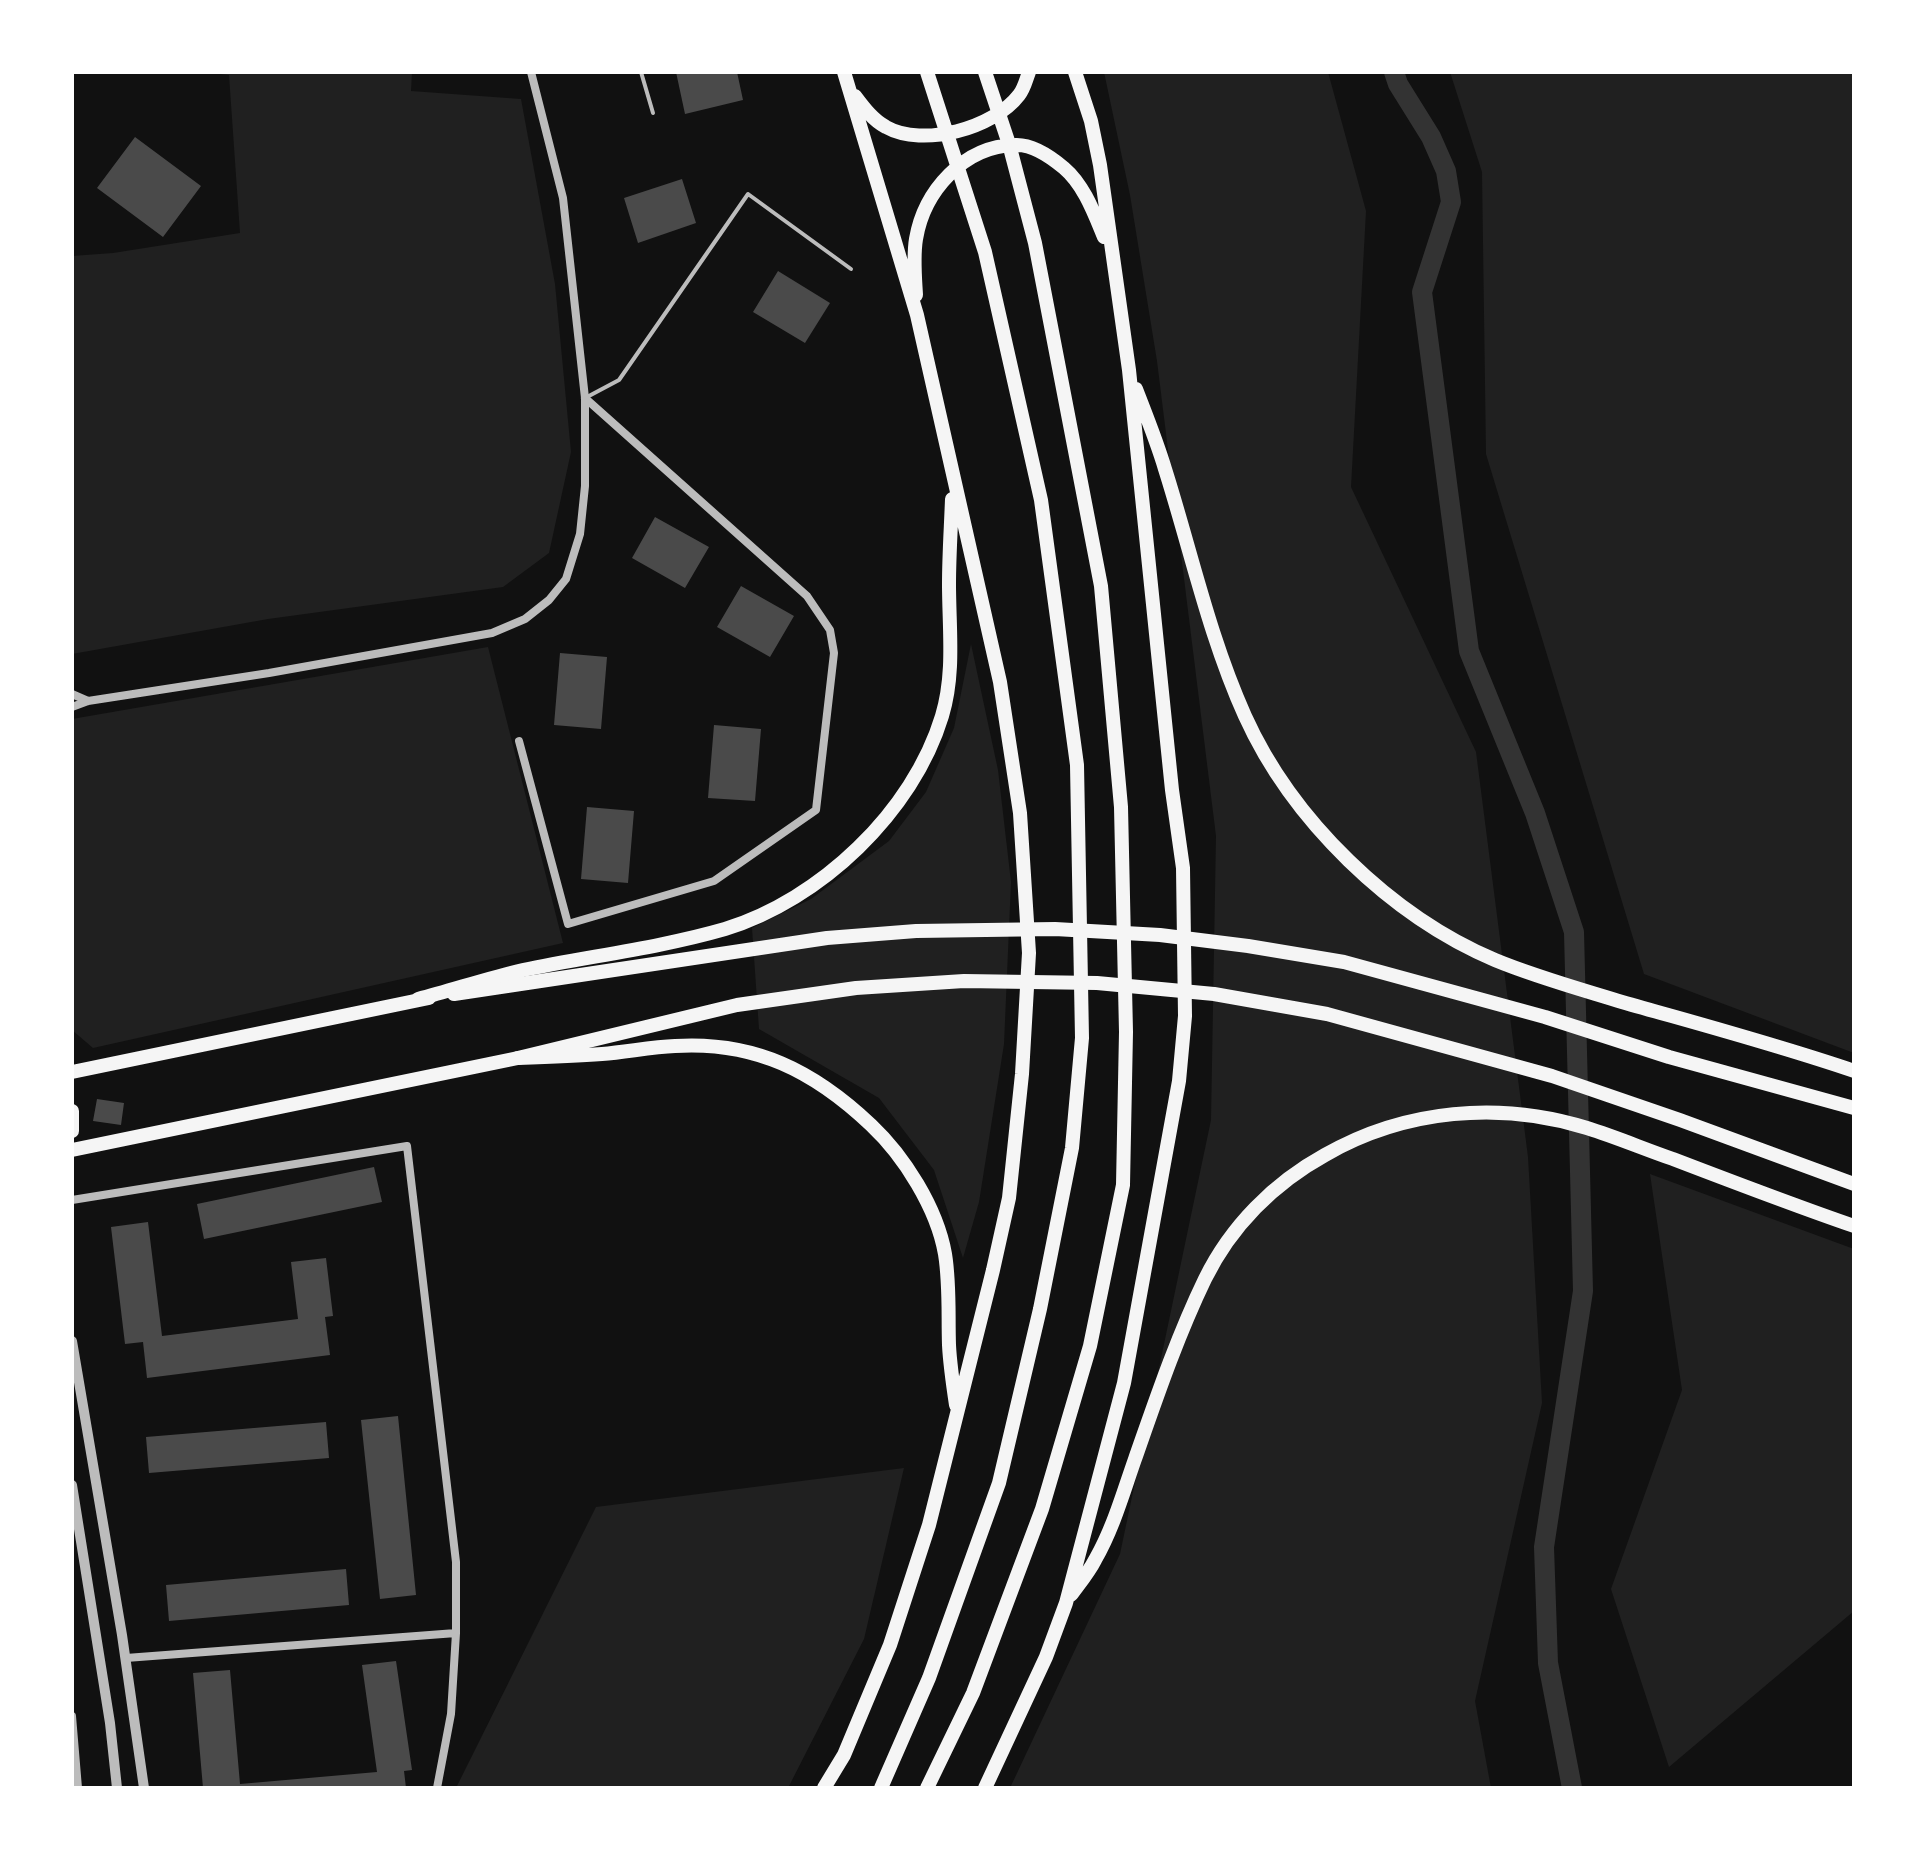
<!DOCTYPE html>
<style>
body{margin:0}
#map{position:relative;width:1926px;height:1860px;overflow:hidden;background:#111;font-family:"Exo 2",sans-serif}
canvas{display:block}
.frame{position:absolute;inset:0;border:74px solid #fff;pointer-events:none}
</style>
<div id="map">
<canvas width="1926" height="1860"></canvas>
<div class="frame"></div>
</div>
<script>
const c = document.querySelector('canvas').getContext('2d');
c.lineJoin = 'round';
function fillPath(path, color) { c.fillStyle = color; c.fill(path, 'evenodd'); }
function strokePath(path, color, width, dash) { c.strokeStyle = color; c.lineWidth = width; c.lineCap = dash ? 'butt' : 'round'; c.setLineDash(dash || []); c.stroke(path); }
fillPath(new Path2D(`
 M204,72H412L411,91L521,99L555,284L571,452L549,553L503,587L268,619L72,654V256L113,253L240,233L229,75Z
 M1104,72H1328L1366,211L1351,487L1476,752L1528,1157L1542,1403L1475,1701L1491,1788H1010L1120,1554L1211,1120L1216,836L1157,361L1130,195Z
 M1450,72H1854V1053L1644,974L1486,454L1482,172Z
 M971,644L998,770L1011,882L1004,1044L979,1202L963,1258L934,1170L879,1098L759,1029L752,928L811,899L889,841L926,792L954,728Z
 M488,647L563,943L93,1048L72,1030V719Z
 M1650,1174L1854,1249V1611L1669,1767L1611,1589L1682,1390Z
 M904,1468L864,1639L788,1788H456L596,1507Z`), '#202020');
strokePath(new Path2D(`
 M1394,72L1398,84L1431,137L1446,171L1451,202L1422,292L1469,651L1535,813L1574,932L1583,1291L1544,1547L1548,1663L1572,1788`), '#333', 20);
fillPath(new Path2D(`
 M676,72H737L743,100L685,114Z
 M135,137L201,186L163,237L97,188Z
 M682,179L696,223L638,243L624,198Z
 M778,271L830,303L805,343L753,312Z
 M655,517L709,547L685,588L632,558Z
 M741,586L794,616L770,657L717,627Z
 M560,653L607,657L601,729L554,725Z
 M714,725L761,729L755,801L708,798Z
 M587,807L634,811L628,883L581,879Z
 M97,1099L124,1103L121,1125L93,1121Z
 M374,1167L382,1202L204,1239L197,1204Z
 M148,1222L162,1336L298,1319L291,1262L326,1258L333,1316L325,1317L330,1355L147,1378L143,1342L125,1344L111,1227Z
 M398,1416L416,1595L380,1599L361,1420Z
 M326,1422L329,1458L149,1473L146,1437Z
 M346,1569L349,1605L169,1621L166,1585Z
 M396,1661L412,1770L404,1771L406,1788H203L193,1673L230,1670L240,1784L377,1772L362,1665Z`), '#4a4a4a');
strokePath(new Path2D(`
 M641,72L653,113
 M587,397L619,380L748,194L851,269`), '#bcbcbc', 4);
strokePath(new Path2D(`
 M72,694L88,701
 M72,707L88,701L269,673L492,633L525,619L549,600L566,579L580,534L585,486V398L563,198L531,72
 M519,741L568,924L714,881L816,810L834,653L830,630L807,596L585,398
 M72,1200L407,1146L456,1562V1633L451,1714L437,1788
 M126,1658L456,1633
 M72,1716L78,1788`), '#bcbcbc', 8);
strokePath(new Path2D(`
 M72,1341L122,1635L144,1788
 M72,1485L110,1723L117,1788`), '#bcbcbc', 10);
strokePath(new Path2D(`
 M454,994L827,938L916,931L1055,929L1160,935L1248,946L1344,962L1545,1017L1669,1057L1854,1108
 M72,1072L429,998
 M72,1111V1131
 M72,1150L518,1058L737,1005L856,988L964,981L1097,983L1214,994L1327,1014L1552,1076L1680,1120L1854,1184`), '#f5f5f5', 14);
strokePath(new Path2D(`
 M855,96C864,108 873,120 886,127C923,148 994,128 1019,95C1024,89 1026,80 1029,72
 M916,295C915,277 913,257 916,239C924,191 964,146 1015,145C1032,144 1051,157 1064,168C1084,185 1094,213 1104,237
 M1136,389C1146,415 1157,442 1165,469C1191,551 1209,636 1245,716C1292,820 1391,916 1495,960C1536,977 1580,989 1622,1002C1699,1024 1778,1045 1854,1071
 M418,999C453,990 488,978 523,970C590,956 659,948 725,929C820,900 913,812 942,716C955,673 949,629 949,584C949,556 951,527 952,499
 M518,1058C546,1057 574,1056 602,1054C627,1052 651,1047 675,1046C755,1041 814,1071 871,1125C904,1156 937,1208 945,1254C950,1285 948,1315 949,1345C950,1365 953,1385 956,1405
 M1071,1595C1079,1584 1089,1572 1095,1560C1113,1529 1123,1493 1135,1459C1156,1399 1177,1337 1205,1279C1231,1226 1274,1183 1325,1155C1405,1109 1500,1101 1587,1128C1616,1137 1644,1149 1673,1159C1733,1182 1793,1205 1854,1226
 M824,1788L844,1755L890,1645L929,1525L993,1270L1009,1198L1022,1074L1029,953L1020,813L1000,682L917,315L844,72
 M881,1788L929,1678L999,1483L1040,1309L1072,1148L1082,1038L1077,765L1041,500L985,252L927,72
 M927,1788L973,1693L1042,1509L1090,1346L1123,1185L1126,1032L1121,807L1101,586L1035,243L1009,144L985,72
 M985,1788L1046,1657L1066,1603L1124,1383L1179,1081L1185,1016L1183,868L1172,790L1129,370L1100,165L1091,121L1075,72`), '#f5f5f5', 14);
</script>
